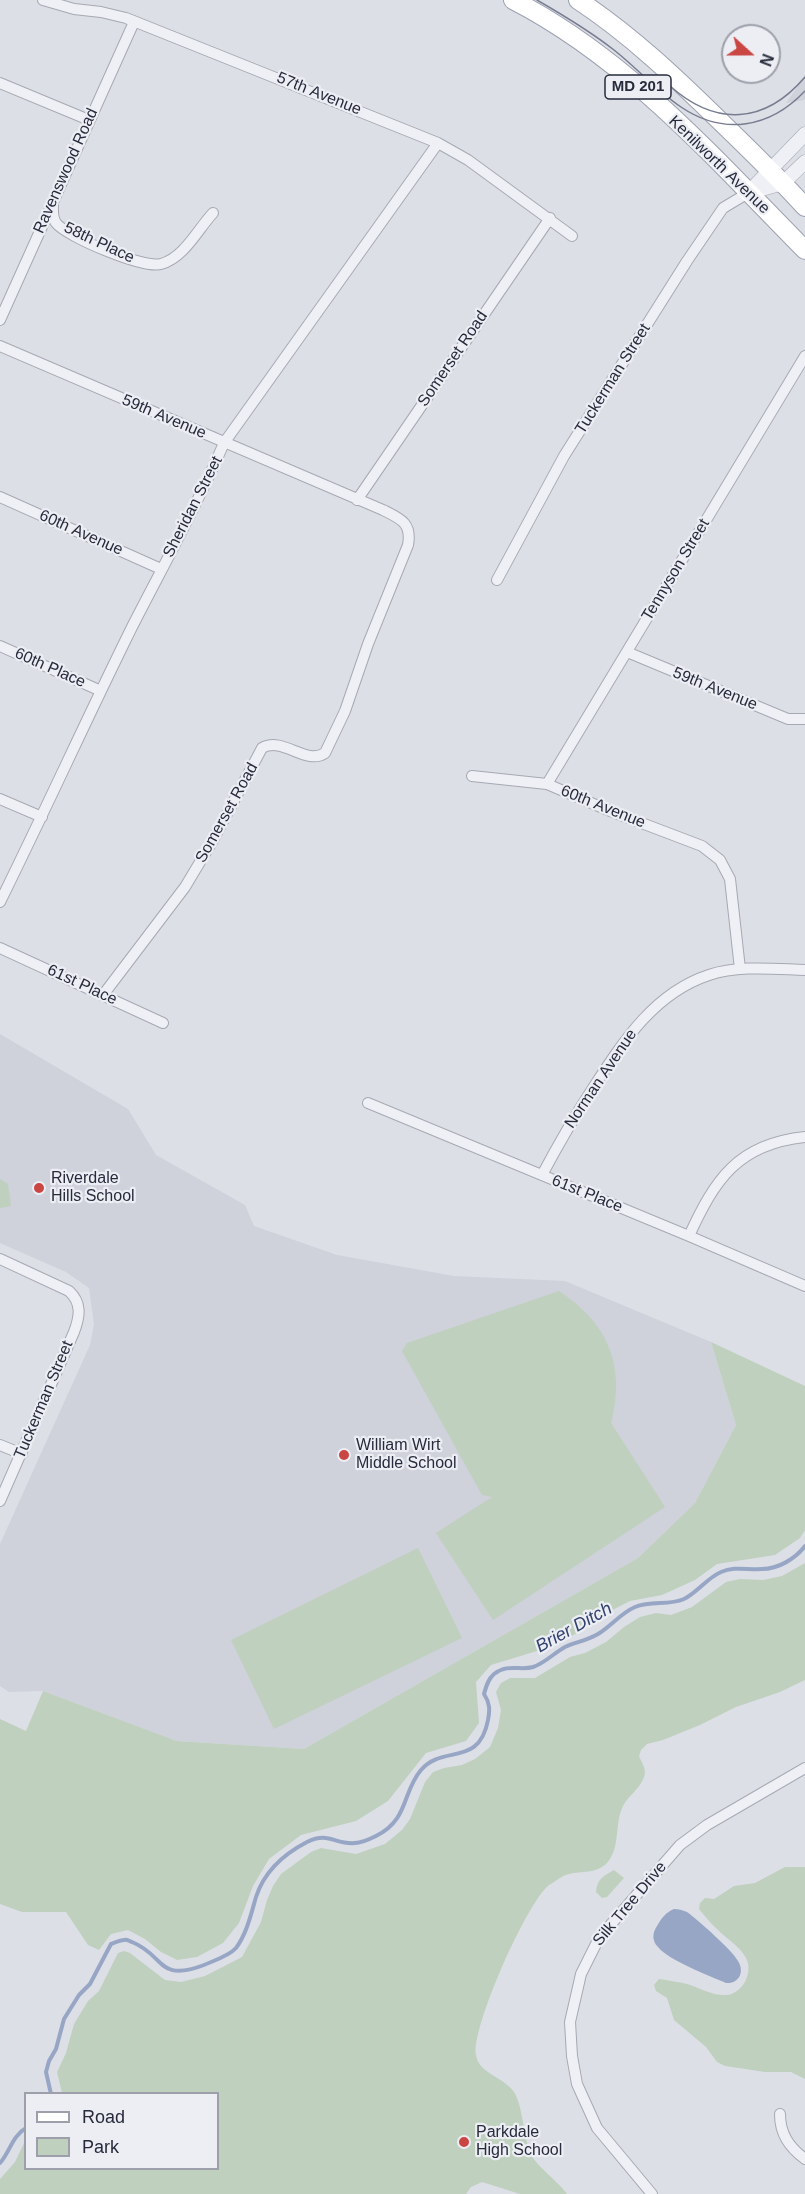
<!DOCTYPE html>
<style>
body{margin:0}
#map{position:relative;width:805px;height:2194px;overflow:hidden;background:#dddfe6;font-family:Arial,sans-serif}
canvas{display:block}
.legend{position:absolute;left:24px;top:2092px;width:195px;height:78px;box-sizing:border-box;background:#eceef4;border:2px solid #9da0aa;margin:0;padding:8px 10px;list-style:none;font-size:18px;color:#272b3c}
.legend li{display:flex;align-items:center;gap:12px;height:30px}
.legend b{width:30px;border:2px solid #9da0aa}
.north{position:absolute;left:721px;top:24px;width:60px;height:60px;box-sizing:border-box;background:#eceef4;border:2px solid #9da0aa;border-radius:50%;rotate:111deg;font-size:16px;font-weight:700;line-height:24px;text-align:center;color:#272b3c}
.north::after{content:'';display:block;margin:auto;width:21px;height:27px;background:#ca4643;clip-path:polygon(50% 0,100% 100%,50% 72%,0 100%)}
</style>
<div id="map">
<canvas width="805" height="2194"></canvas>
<ul class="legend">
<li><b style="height:8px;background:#fff"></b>Road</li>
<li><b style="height:16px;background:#bfd0be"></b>Park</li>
</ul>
<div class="north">N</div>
</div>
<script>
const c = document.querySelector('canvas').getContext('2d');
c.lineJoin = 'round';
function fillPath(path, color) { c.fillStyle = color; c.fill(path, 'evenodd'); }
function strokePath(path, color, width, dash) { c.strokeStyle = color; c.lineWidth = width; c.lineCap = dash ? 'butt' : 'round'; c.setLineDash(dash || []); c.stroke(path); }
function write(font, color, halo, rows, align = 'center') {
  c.font = font + ' Arial,sans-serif'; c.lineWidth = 4.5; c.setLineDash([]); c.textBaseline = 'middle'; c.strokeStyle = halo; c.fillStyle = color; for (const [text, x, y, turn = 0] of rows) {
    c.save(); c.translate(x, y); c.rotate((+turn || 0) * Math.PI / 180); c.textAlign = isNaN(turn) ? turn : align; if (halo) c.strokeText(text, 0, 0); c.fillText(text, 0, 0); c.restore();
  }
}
fillPath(new Path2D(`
 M805,76V100L786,103L791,96Z
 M0,1034L128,1109L156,1155L245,1205L254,1226L337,1255L454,1276L565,1281L711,1342L736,1425L695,1503L638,1558L304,1749L177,1741L43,1691L9,1692L0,1686V1544L90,1345L94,1324L89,1288L66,1272L0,1243Z`), '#cfd1db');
fillPath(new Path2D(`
 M0,1179L8,1184L11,1206L0,1208Z
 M559,1291C608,1323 626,1366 611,1423L665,1507L493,1620L436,1533L492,1497L482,1495L402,1351L407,1343Z
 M711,1342L805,1386V1530L800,1538L775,1555L717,1564L695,1580L662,1595L630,1601L599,1617L581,1631L550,1647L491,1665L476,1682L479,1723L466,1741L426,1753L388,1801L356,1821L301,1835L269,1859L253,1886L239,1923L223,1943L197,1957L177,1960L161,1952L145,1939L128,1930L111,1934L99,1950L88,1945L66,1912H22L0,1904V1719L26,1731L43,1691L177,1741L304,1749L638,1558L695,1503L736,1425Z
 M418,1548L462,1638L274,1729L231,1640Z
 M805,1563V1680L780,1692L736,1707L700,1725L663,1740L647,1744L641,1750L639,1756C642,1763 647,1770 644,1777C640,1790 625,1797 621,1811C615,1828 620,1848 607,1863C596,1874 582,1871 569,1874C562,1875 555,1882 549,1885C527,1902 471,2028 476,2055C479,2074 504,2077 514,2092C523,2106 523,2136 531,2154C536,2166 558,2181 567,2194H520L482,2182L471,2187L466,2194H0V2179L15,2162L25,2141L26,2168H218V2094L62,2093L57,2072L66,2053L74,2024L88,2001L99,1991L118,1953L124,1951L130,1953L165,1980L181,1982L205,1976L242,1957L261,1922L267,1900L273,1886L281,1874L311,1852L321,1848L356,1854L385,1844L402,1830L410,1819L425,1782L433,1772L444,1768L462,1765L475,1759L490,1747L498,1728L501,1710L496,1692L501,1683L510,1678H535L570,1657L585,1653L606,1642L624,1627L640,1617L656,1613L671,1615L692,1607L726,1582L740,1579L763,1580L782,1576Z
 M785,1867H805V2079L791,2072H765L725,2066L717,2062L706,2047L674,2020L667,1998L656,1991L654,1985L659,1979C668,1980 678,1982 687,1984C700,1988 713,1996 727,1995C735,1994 741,1988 745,1982C758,1956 733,1945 718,1930C711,1924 705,1916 699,1909L700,1903L705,1898L714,1899L734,1886L755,1883Z
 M614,1870L624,1878L607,1897L602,1898L596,1892C597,1879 603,1876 614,1870Z`), '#bfd0be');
fillPath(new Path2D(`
 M674,1909C679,1909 682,1910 687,1912C697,1919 733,1951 738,1961C745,1972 739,1984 726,1983C710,1976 668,1960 658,1947C652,1941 652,1933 657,1926C661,1919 666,1912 674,1909Z`), '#98a6c6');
strokePath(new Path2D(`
 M51,2094L46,2072L49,2061L56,2049L64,2019L79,1995L90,1984L111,1944C114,1943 120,1940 124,1940C127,1939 129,1941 132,1942C165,1955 157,1983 204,1965C213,1961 229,1956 236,1948C247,1933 251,1914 256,1897C264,1872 284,1854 307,1842C329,1831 335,1845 355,1843C362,1843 370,1839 376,1836C409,1820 402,1792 421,1770C443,1744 479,1768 488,1720C490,1710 490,1703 484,1694C486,1687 488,1679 494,1674C508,1663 520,1671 533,1667C545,1663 554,1653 565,1647C576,1642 586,1641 598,1634C611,1626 621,1613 635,1607C652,1600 668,1606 684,1599C698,1592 707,1578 721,1572C734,1566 748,1570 762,1569C778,1569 795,1559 805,1546
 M0,2163C10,2152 12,2136 26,2128`), '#98a6c6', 4);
const minor = new Path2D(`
 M43,0L74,9L101,12L126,18L438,143L468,160L572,236
 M0,83L89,120
 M53,205C53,211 52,217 56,223C67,237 144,269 161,264C184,258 198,229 213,213
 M0,320L134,22
 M0,346L383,510C401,519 412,523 408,545L368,644L345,711L325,753C306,766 283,736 262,748L212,842L185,887L103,995
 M0,497L161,569
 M357,500L550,218
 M497,580L564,456L687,261L723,208L748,193
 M0,646L101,691
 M627,652L788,719H805
 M472,776L547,784L610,811L702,846L720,860L730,879L740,969
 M547,784L805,356
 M0,799L42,817
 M0,902C45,811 87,718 132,627C163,566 197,506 224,443L438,143
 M0,948L163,1023
 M368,1103L689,1236L805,1286
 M542,1175C558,1145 574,1117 593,1088C623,1042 654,993 709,975C738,965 774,969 805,970
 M689,1236C715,1179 738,1144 805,1137
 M0,1259L69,1291C82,1303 80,1316 74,1332L0,1501
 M0,1445L22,1454
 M780,2114C780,2134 789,2147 805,2159
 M652,2194L597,2128L577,2084L572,2056L570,2022L581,1974L599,1938L680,1845L707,1825L805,1768`);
const tertiary = new Path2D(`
 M751,192L783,183L805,162
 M748,193L805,134`);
const primary = new Path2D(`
 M513,0C628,59 715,159 805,250
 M578,0C631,35 676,78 721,122C750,150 778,177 805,207`);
strokePath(minor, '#a6a9b3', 12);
strokePath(tertiary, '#a6a9b3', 15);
strokePath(primary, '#9ca1b2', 20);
strokePath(minor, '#eff0f5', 10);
strokePath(tertiary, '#eff0f5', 14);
strokePath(primary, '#fff', 18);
strokePath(new Path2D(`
 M537,0C563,15 590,31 614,50C637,68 657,91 681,107C724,136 770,128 805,91
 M670,86C716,127 765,124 805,77`), '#777c90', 1.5);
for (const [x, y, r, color] of [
 [39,1188,6,"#ca4643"],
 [344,1455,6,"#ca4643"],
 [464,2142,6,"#ca4643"]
]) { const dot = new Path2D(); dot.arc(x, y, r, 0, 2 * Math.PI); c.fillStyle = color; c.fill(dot); strokePath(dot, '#eceef4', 2); }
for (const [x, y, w] of [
 [638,87,66]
]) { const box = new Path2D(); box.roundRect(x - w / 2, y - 12, w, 24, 4.5); c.fillStyle = '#eceef4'; c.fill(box); strokePath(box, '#272b3c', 1.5); }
write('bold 15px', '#272b3c', null, [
 ["MD 201",638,87]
]);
write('16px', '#272b3c', '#eceef4', [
 ["57th Avenue",319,94,22],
 ["Kenilworth Avenue",719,165,44],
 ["Ravenswood Road",66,171,-66],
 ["58th Place",99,243,25],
 ["Somerset Road",453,359,-56],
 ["Tuckerman Street",613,379,-58],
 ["59th Avenue",164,417,23],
 ["Sheridan Street",193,507,-63],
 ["60th Avenue",81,533,24],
 ["Tennyson Street",676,570,-59],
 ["60th Place",50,668,24],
 ["59th Avenue",715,689,22],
 ["60th Avenue",603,807,22],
 ["Somerset Road",227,813,-61],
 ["61st Place",82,985,25],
 ["Norman Avenue",601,1079,-56],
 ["61st Place",587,1194,22],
 ["Tuckerman Street",44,1400,-67],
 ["Silk Tree Drive",630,1904,-50]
]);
write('16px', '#272b3c', '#eceef4', [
 ["Riverdale",51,1179],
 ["Hills School",51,1197],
 ["William Wirt",356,1446],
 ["Middle School",356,1464],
 ["Parkdale",476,2133],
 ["High School",476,2151]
], 'left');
write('italic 18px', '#32436f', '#eceef4', [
 ["Brier Ditch",574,1628,-29]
]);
</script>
